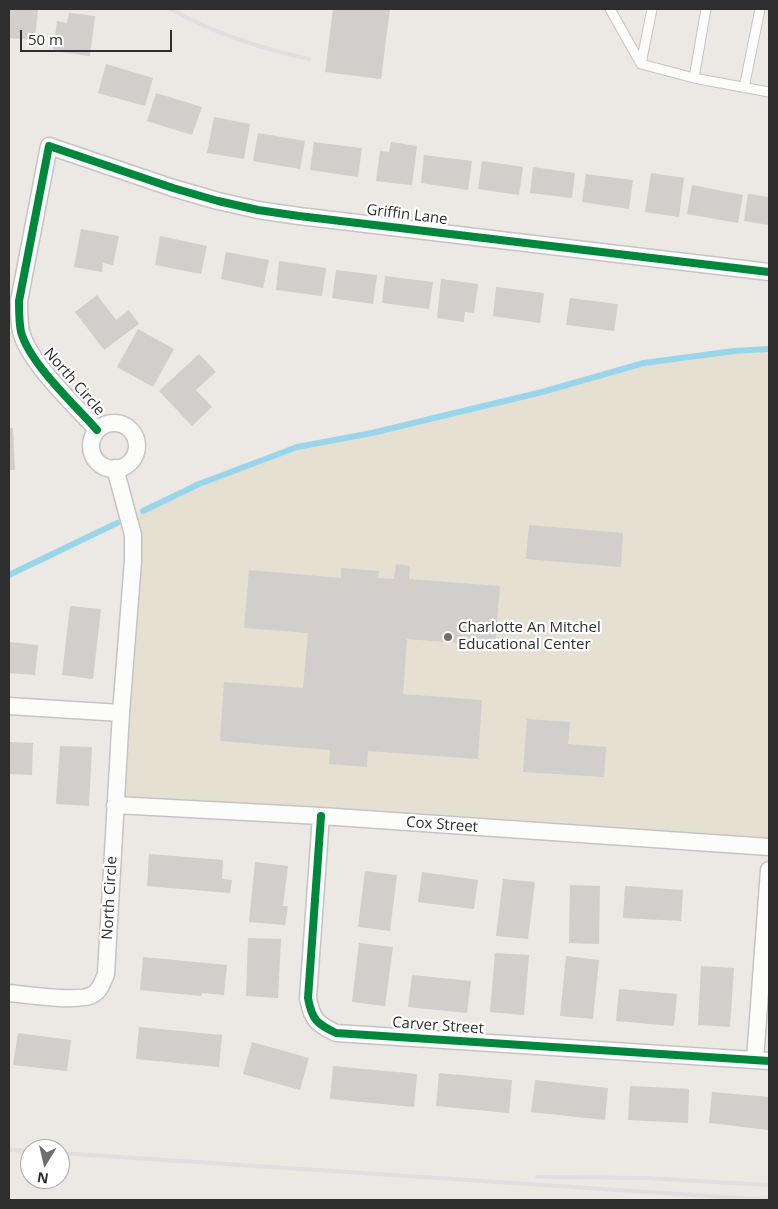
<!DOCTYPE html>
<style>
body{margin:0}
#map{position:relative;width:778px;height:1209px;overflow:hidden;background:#ece8e4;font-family:"Open Sans",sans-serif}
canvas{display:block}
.frame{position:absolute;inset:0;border:10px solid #2e2e2e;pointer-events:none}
.north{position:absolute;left:20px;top:1139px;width:50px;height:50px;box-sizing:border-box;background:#fff;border:1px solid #ababab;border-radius:50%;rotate:189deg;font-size:14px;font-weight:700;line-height:20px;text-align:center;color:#2e2e2e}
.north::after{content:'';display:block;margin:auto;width:18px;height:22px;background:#706f6e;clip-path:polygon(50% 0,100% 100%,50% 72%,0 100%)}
.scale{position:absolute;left:20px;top:30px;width:152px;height:22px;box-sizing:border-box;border:2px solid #2e2e2e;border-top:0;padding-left:6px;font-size:15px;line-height:18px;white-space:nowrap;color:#2e2e2e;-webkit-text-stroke:4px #fff;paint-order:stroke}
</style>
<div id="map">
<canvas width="778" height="1209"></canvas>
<div class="frame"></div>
<div class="north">N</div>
<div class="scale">50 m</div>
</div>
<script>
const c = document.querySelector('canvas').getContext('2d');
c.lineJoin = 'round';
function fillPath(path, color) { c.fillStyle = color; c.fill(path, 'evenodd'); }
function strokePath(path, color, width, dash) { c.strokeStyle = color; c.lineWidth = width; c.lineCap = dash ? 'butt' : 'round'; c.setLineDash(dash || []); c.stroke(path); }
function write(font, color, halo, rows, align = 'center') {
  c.font = font + ' "Open Sans",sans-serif'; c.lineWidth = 4.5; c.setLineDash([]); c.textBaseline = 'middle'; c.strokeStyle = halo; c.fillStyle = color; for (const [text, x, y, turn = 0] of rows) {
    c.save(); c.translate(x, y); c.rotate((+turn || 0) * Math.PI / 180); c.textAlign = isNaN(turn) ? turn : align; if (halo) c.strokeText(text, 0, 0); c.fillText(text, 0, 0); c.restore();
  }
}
fillPath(new Path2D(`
 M769,349V847L115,805L129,518L199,484L297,447L372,433L542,392L644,363L734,351Z`), '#e6e0d3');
strokePath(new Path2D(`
 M143,511L199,484L297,447L372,433L542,392L644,363L734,351L769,349
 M9,575L117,523`), '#99d6ec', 6);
fillPath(new Path2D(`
 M9,9H38L35,40L9,38Z
 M333,9H390L381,79L325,72Z
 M69,13L95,16L90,56L53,51L57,21L67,23Z
 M106,64L153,78L145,106L98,93Z
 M156,93L202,107L192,135L147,121Z
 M214,117L250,124L244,159L207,153Z
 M258,133L305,141L300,169L253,161Z
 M314,142L362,148L358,177L310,170Z
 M391,142L417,146L412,185L376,181L380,151L389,152Z
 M424,155L472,161L468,190L421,183Z
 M482,161L523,167L519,195L478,189Z
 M533,167L575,173L572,198L530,193Z
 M651,173L684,178L679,217L645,212Z
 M586,174L633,180L629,209L582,202Z
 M692,185L743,195L738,223L687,214Z
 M748,194L769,197V225L744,221Z
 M81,229L119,236L113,265L103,263L102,272L74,267Z
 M160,236L207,246L201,274L155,265Z
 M226,252L269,260L263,288L221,279Z
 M279,261L326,268L322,296L276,290Z
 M336,270L377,275L373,304L332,298Z
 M385,276L433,282L429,309L382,303Z
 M441,279L478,284L474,313L465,312L464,322L437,318Z
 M496,287L544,293L540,323L493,316Z
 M97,295L116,320L129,310L139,324L104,350L75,312Z
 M570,298L618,304L614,331L566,325Z
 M138,329L174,349L153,387L117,367Z
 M199,354L216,372L196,390L212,407L192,426L159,391Z
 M9,428H13L15,470H9Z
 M529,525L623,533L621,567L526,559Z
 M396,564L410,566L409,579L500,586L495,646L407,639L403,694L482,700L478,759L368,751L367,767L329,764L330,750L220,741L224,682L303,688L308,633L244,628L249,570L341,578V568L379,571L378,578L394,579Z
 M70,606L101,609L93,679L62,675Z
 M9,642L38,645L35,675L9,673Z
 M527,719L570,722L568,744L606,747L604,777L523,772Z
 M9,742L33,743L32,775L9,774Z
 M60,746L92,747L89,806L56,804Z
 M149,854L223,860L222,879L232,880L230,893L147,886Z
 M255,862L288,866L283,906H288L285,925L249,922Z
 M365,871L397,875L390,931L358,927Z
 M422,872L478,880L474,909L418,902Z
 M503,879L535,882L528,939L496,936Z
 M570,885L600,886L599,944L569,943Z
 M625,886L683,890L681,921L623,918Z
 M248,938L281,939L278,998L246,996Z
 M359,943L393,947L385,1006L352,1002Z
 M495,953L529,955L524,1015L490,1012Z
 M566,956L599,960L593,1019L560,1016Z
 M143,957L227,965L224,995L202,993L201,996L140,990Z
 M701,966L734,968L730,1027L698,1025Z
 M412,975L471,981L467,1013L408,1007Z
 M619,989L677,994L674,1026L616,1021Z
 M139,1027L222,1035L219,1067L136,1059Z
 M18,1033L71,1040L67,1071L13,1065Z
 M252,1042L309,1058L300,1090L243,1074Z
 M333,1066L417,1074L414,1107L330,1099Z
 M439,1073L512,1080L509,1113L436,1106Z
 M535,1080L608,1088L605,1120L531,1112Z
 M630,1086L689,1089L688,1123L628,1120Z
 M712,1092L769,1097V1130L709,1123Z`), '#d1cecb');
const lane = new Path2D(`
 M610,9L641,64L694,78L769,92
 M641,64L652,9
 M694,78L706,9
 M744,88L760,9`);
const street = new Path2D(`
 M91 446a23 23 0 1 1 46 0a23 23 0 1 1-46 0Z
 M97,430C75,405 30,364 21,332C19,322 19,312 19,301L49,146L173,188L218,201L258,210L299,216L769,272
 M9,706L121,713
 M115,805L321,816L769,847
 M321,816L308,998C312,1020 317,1024 336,1033L769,1061
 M9,993C27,995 81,1003 94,994C101,989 103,981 106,974L121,713L133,561V535L115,468
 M755,1060L769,870`);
strokePath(lane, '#c5c4c5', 11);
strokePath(street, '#c5c4c5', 19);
strokePath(lane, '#fcfcfb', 9);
strokePath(street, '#fcfcfb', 16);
strokePath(new Path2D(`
 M171,9C215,34 260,48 309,59
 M9,1150L30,1151
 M60,1153L769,1200
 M537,1177L644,1178L769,1185`), '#dfdfe1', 4);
strokePath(new Path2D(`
 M97,430C75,405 30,364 21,332C19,322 19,312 19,301L49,146L173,188L218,201L258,210L299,216L769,272
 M321,816L308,998C312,1020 317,1024 336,1033L769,1061`), '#00873e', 8);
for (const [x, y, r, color] of [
 [448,637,5,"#706f6e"]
]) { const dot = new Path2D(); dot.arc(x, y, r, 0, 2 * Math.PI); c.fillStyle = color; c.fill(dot); strokePath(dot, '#fff', 2); }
write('15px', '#2e2e2e', '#fff', [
 ["Griffin Lane",407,215,7],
 ["North Circle",74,382,49],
 ["Cox Street",442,825,4],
 ["North Circle",110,898,-87],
 ["Carver Street",438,1026,4]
]);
write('15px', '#2e2e2e', '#fff', [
 ["Charlotte An Mitchel",458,628],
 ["Educational Center",458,645]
], 'left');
</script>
